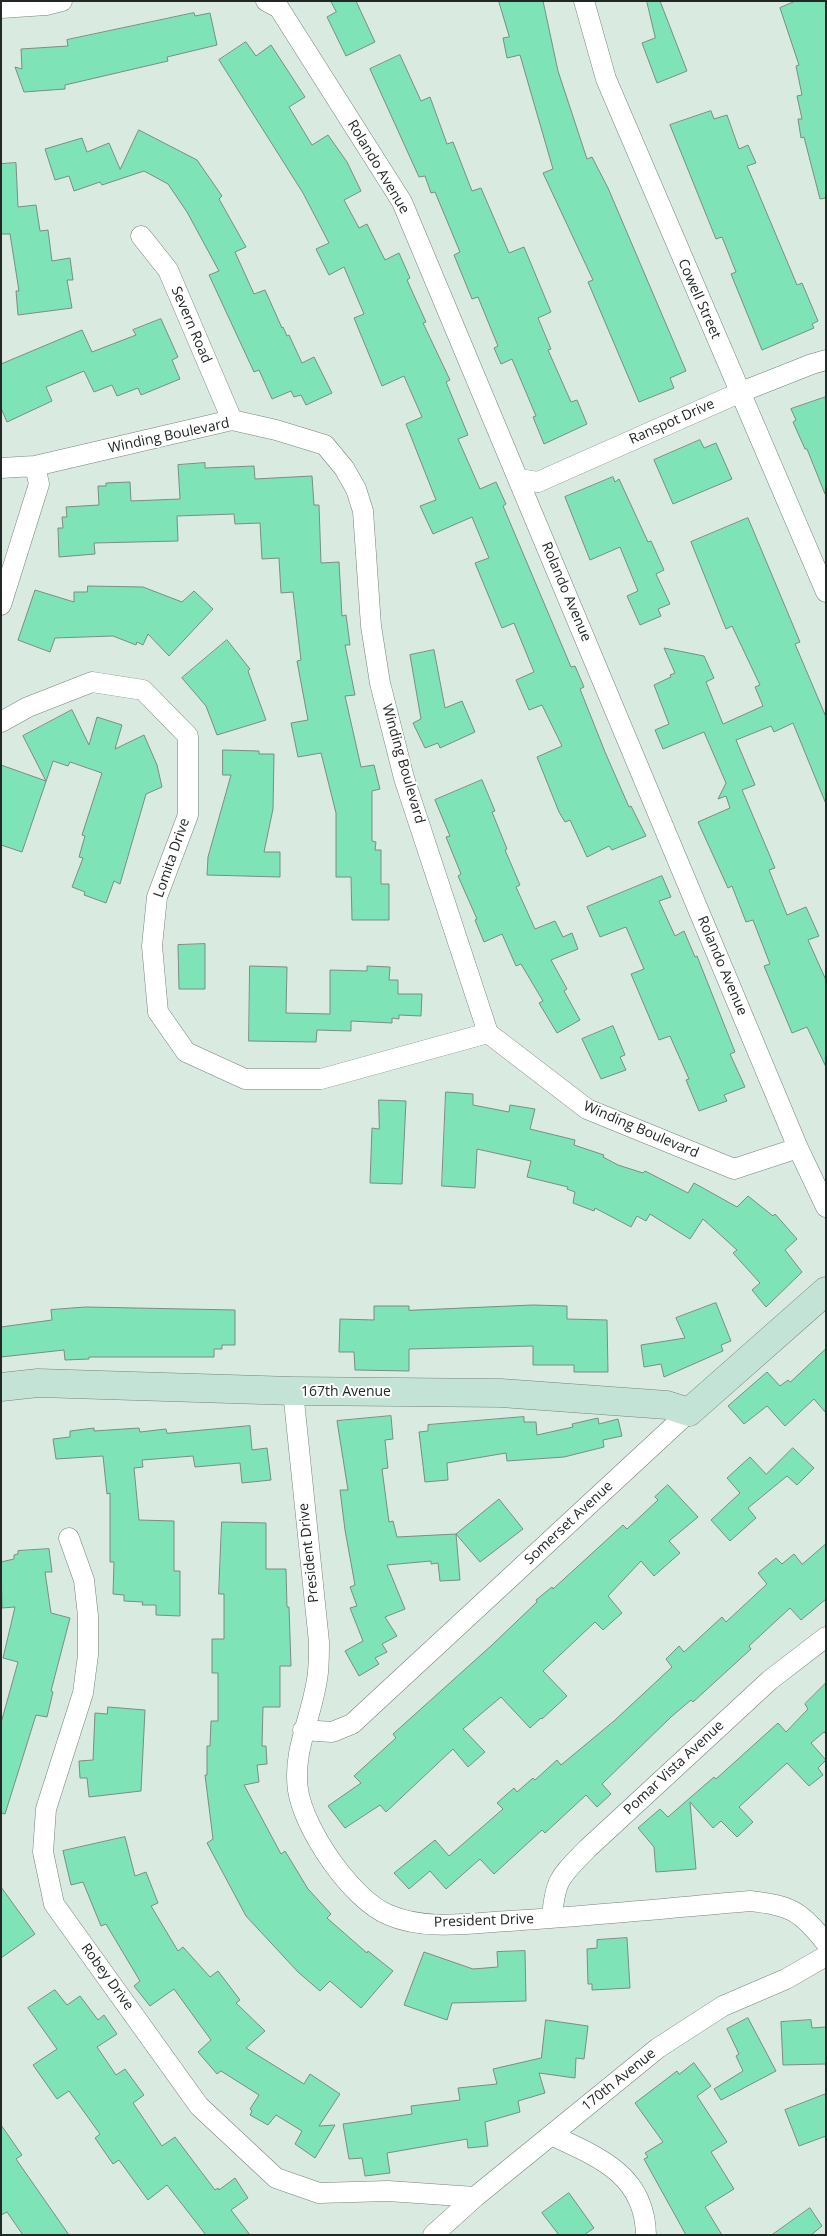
<!DOCTYPE html>
<style>
body{margin:0}
#map{position:relative;width:827px;height:2236px;overflow:hidden;background:#d9ebe1;font-family:"Open Sans",sans-serif}
canvas{display:block}
.frame{position:absolute;inset:0;border:2px solid #212825;pointer-events:none}
</style>
<div id="map">
<canvas width="827" height="2236"></canvas>
<div class="frame"></div>
</div>
<script>
const c = document.querySelector('canvas').getContext('2d');
c.lineJoin = 'round';
function fillPath(path, color) { c.fillStyle = color; c.fill(path, 'evenodd'); }
function strokePath(path, color, width, dash) { c.strokeStyle = color; c.lineWidth = width; c.lineCap = dash ? 'butt' : 'round'; c.setLineDash(dash || []); c.stroke(path); }
function write(font, color, halo, rows, align = 'center') {
  c.font = font + ' "Open Sans",sans-serif'; c.lineWidth = 4; c.setLineDash([]); c.textBaseline = 'middle'; c.strokeStyle = halo; c.fillStyle = color; for (const [text, x, y, turn = 0] of rows) {
    c.save(); c.translate(x, y); c.rotate((+turn || 0) * Math.PI / 180); c.textAlign = isNaN(turn) ? turn : align; if (halo) c.strokeText(text, 0, 0); c.fillText(text, 0, 0); c.restore();
  }
}
const building = new Path2D(`
 M331,1H356L375,42L346,56L327,17L336,12Z
 M499,1H543L558,71L587,159L592,157L608,188L686,371L670,378L674,388L639,402L588,282L593,280L543,173L553,169L520,55L507,58L503,38L509,37Z
 M647,1H660L687,71L657,83L642,43L655,38Z
 M796,1H826V198L820,199L804,137L801,138L798,119H802L797,96L802,95L796,66L799,65L780,8Z
 M194,13L195,16L210,13L217,45L167,57L168,61L65,85V89L24,92L15,67L22,69L21,49L68,46L67,40Z
 M246,42L256,56L271,45L305,97L289,107L312,145L328,135L347,162L361,191L344,200L359,228L367,224L385,260L399,253L410,278L407,280L426,322L423,323L450,380L446,382L468,435L458,439L480,489L496,482L506,504L503,506L571,667L575,666L584,687L580,689L605,752L629,807L631,806L646,836L612,850L609,846L587,857L570,820L565,822L559,812L537,757L562,746L542,705L529,710L516,680L534,672L514,623L502,628L475,563L489,558L472,517L433,534L420,506L436,500L406,424L422,417L404,376L382,386L354,318L364,314L344,267L329,275L316,249L329,243L303,193L219,60Z
 M400,55L421,101L430,97L447,144L453,142L472,191L481,188L509,253L524,247L551,312L538,318L551,349L548,350L571,402L577,400L587,424L544,444L533,417L536,416L512,359L501,364L494,348L498,346L478,297L472,299L454,255L460,252L435,192L431,193L425,176L419,177L370,69Z
 M711,111L714,119L727,115L739,149L748,145L756,163L747,166L797,285L802,283L818,321L812,324L814,328L762,350L731,274L736,272L722,237L716,239L670,125Z
 M139,130L197,160L222,196L219,199L246,247L235,252L254,294L265,290L282,328L283,327L287,336L289,335L302,363L314,357L332,393L306,405L301,395L294,397L291,391L272,399L259,370L254,372L209,275L219,271L187,212L168,184L144,171L102,185L100,182L74,191L69,176L55,180L45,149L82,138L87,152L109,143L120,169Z
 M16,163L18,207L36,205L40,231L48,230L52,261L70,258L73,280H67L72,308L18,315L16,291H19L10,234H1V164Z
 M161,319L178,357L172,360L180,379L141,395L138,388L117,396L112,385L94,392L84,371L46,387L52,401L7,422L1,408V364L82,330L92,352L136,335L133,330Z
 M826,397V494H825L807,449H805L793,422L796,420L791,409Z
 M700,440L704,448L716,443L732,479L673,504L654,460Z
 M205,463V468L254,466L255,479L312,476L314,505H319L321,563L339,562L342,616L346,615L350,645H345L355,695L345,696L361,767L374,765L380,789L372,791V841L376,842L375,850H381V884H389V920H352L351,877H336V813L321,753L298,757L291,723L308,720L297,661L301,660L293,592L281,593L279,558L262,559L260,523L235,524L234,514L177,516L178,541L94,543L95,554L59,557L58,528H63L62,517H67L66,507L99,505L98,486H106V483L130,482L131,501L180,499L178,465Z
 M613,477L615,482L619,479L648,542L651,541L664,570L656,574L670,604L658,609L661,616L640,625L627,596L638,591L620,547L590,560L565,497Z
 M748,518L800,642L795,644L826,717V804L793,723L774,732L771,726L736,740L755,785L742,790L775,868L769,870L787,915L806,907L819,936L808,940L826,980V1067L807,1027L792,1033L764,966L770,964L753,920L746,922L732,886L728,888L698,822L730,808L726,796L718,799L726,783L704,732L663,749L655,730L669,724L654,685L671,677L670,675L675,673L664,648L704,656L714,678L706,682L723,724L763,706L755,687L760,685L732,626L726,629L691,542Z
 M88,586L143,587L182,602L194,591L213,609L169,656L148,634L143,645L137,642L136,645L113,636L55,638L50,652L18,640L35,590L74,602V592H87Z
 M227,640L250,669L248,671L266,720L217,735L206,706L182,678Z
 M434,650L445,708L462,701L475,732L440,748L438,743L425,748L413,723L421,719L410,655Z
 M72,710L89,745L97,717L122,725L115,749L144,735L157,765L162,787L146,794L120,884L114,881L106,903L84,895L85,892L72,887L83,858L79,857L85,836L82,835L102,773L70,762L68,766L53,761L22,852L1,845V765L46,781L23,736Z
 M223,750L259,751V754H274L273,809L264,852H280V877L207,875L208,857L231,775H223Z
 M482,780L495,811L492,812L507,849L505,850L520,885L516,887L535,929L555,921L563,937L572,933L578,949L551,960L567,989L564,991L580,1020L557,1033L539,1003L543,1001L521,964L516,966L502,934L484,942L475,920L477,919L458,876L461,874L446,837L450,836L435,800Z
 M662,876L671,897L659,901L675,936L684,931L695,957L697,956L735,1052L730,1054L745,1087L724,1095L727,1101L699,1111L686,1080L689,1079L670,1036L659,1040L631,974L644,969L626,927L600,937L587,907Z
 M205,944V989H179L178,945Z
 M250,966L287,967L286,1013L330,1014V970L367,971V966L390,967L389,980H398V994H422L421,1016L399,1015V1019L392,1018V1023L351,1021V1031L317,1030L316,1042L249,1041Z
 M613,1026L625,1055L620,1057L626,1070L601,1079L582,1039Z
 M446,1092L473,1094V1105L509,1112L510,1105L535,1109L530,1129L575,1140L574,1145L604,1155L603,1157L618,1165L643,1173L645,1171L688,1193L694,1183L737,1207L748,1196L773,1216L775,1214L797,1239L785,1250L802,1272L766,1307L752,1290L760,1283L733,1253L737,1250L703,1219L690,1239L650,1214L646,1221L637,1216L631,1227L595,1208L594,1211L573,1203L575,1192L567,1189L568,1187L527,1177L531,1161L477,1149L475,1188L442,1186Z
 M379,1100L406,1101L402,1184L370,1183L372,1128L379,1129Z
 M716,1303L731,1341L721,1345L723,1351L664,1377L661,1364L644,1367L641,1345L685,1338L676,1318Z
 M533,1305L567,1306V1319L607,1320L608,1372H574V1365H533V1346L409,1349V1371L355,1370L354,1352H339L340,1319L374,1320V1306H409V1310Z
 M86,1307L235,1310V1345H222V1349H214V1357H89V1359L65,1360L64,1350L1,1357V1327L52,1320L51,1310Z
 M826,1349V1413L814,1399L785,1426L767,1406L744,1424L728,1406L767,1372L780,1386L788,1380L790,1382Z
 M391,1416L393,1439L385,1440L388,1468L382,1469L389,1522L393,1521L397,1537L456,1534L499,1499L523,1529L480,1562L456,1534L460,1580L440,1581L438,1563L431,1564V1561L387,1565L405,1609L385,1617L397,1636L382,1644L387,1652L375,1658L379,1664L359,1676L345,1651L363,1641L350,1608L357,1606L350,1587L355,1585L345,1530L340,1490H348L337,1421Z
 M524,1417V1422H536L537,1435L573,1427L572,1424L598,1418L599,1424L618,1419L622,1436L603,1440L604,1447L564,1457L507,1461L506,1453L447,1463L448,1480L425,1482L419,1432L428,1431V1425Z
 M250,1426L252,1450L267,1448L271,1480L242,1483L240,1463L195,1467L193,1456L142,1460L143,1467L134,1468L139,1520L174,1521V1571H180V1616L156,1615V1605H142L143,1602L124,1601V1595L113,1594L114,1562H110V1493L107,1494L103,1456L56,1459L53,1439L70,1437V1431L94,1428V1431L139,1428L140,1432L166,1429L167,1433Z
 M793,1448L814,1468L797,1485L787,1476L748,1508L756,1518L730,1541L711,1520L740,1493L727,1478L750,1457L766,1474Z
 M668,1485L698,1517L669,1541L680,1553L654,1576L641,1561L608,1596L622,1613L603,1630L595,1622L543,1671L567,1696L542,1719L541,1718L530,1728L501,1697L463,1729L485,1752L468,1767L453,1749L386,1812L380,1805L345,1828L328,1806L361,1783L354,1776L396,1738L393,1734L492,1645L537,1602L536,1600L552,1587L553,1589L623,1525L627,1529L658,1500L655,1497Z
 M222,1522L266,1523V1569H286L287,1607H289L291,1666H280V1707H263L262,1746H266L267,1764L257,1765L259,1782L244,1785L281,1854L285,1851L308,1889L331,1914L327,1918L367,1953L368,1951L393,1971L361,2008L330,1981L320,1991L298,1972L246,1916L207,1843L213,1839L205,1775H207V1746H210L211,1721H218V1673H212V1639H224V1594H219Z
 M826,1544V1599L801,1620L790,1608L749,1646L751,1649L693,1702L691,1700L671,1717L602,1784L611,1794L597,1807L586,1795L545,1833L542,1830L494,1874L480,1859L446,1889L430,1871L409,1889L394,1873L435,1840L449,1856L503,1809L497,1803L514,1788L517,1792L533,1778L535,1780L557,1760L561,1765L614,1721L672,1667L666,1659L679,1646L684,1652L722,1617L726,1622L767,1584L758,1573L776,1558L782,1564L794,1554L802,1564Z
 M49,1549L52,1572H45L51,1613L70,1618L51,1691L53,1692L47,1717L36,1715L5,1814L1,1813V1723L18,1662L3,1658L15,1607L2,1608L1,1562L14,1559V1555L18,1554V1551Z
 M826,1683V1734L824,1732L811,1743L826,1760L818,1768L823,1775L809,1786L787,1763L739,1807L753,1822L737,1837L721,1821L713,1828L690,1802L696,1869L656,1872L654,1847L638,1828L660,1809L668,1817L714,1777L716,1779L778,1723L786,1732L808,1709L805,1704Z
 M108,1707L145,1710L141,1791L89,1797L87,1778H80L79,1761L93,1760L95,1713L107,1714Z
 M125,1837L135,1876L146,1872L158,1903L151,1906L178,1951L183,1947L210,1977L218,1971L240,2000L236,2003L265,2031L246,2048L304,2084L310,2074L340,2094L319,2126L335,2125L315,2158L295,2144L302,2131L276,2115L268,2125L250,2115L252,2111L250,2109L259,2095L221,2071L217,2074L198,2052L211,2040L174,1989L150,2006L134,1986L140,1981L106,1924L101,1926L83,1882L71,1885L63,1851Z
 M1,1887L35,1934L1,1958Z
 M627,1938L630,1988L592,1990V1984H588L587,1949L597,1948V1940Z
 M525,1951L526,2001L452,2003L447,2020L404,2005L424,1952L473,1969L498,1967L497,1952Z
 M55,1990L67,2005L80,1996L98,2020L104,2015L117,2034L97,2047L116,2075L125,2069L144,2095L133,2103L162,2146L175,2137L215,2190L218,2188L219,2190L235,2178L248,2198L231,2210L250,2235H206L167,2185L148,2200L119,2160L113,2164L95,2138L100,2134L69,2091L57,2099L33,2065L57,2049L28,2008Z
 M748,2018L776,2071L721,2100L714,2089L743,2071L736,2056L739,2054L727,2029Z
 M546,2020L588,2026L584,2059L576,2058L575,2078L539,2073L545,2093L518,2101L520,2112L485,2122L488,2146L468,2148L467,2139L387,2153L390,2173L365,2176L362,2158L349,2159L343,2124L412,2114L411,2106L460,2100L458,2088L497,2084L493,2069L541,2058Z
 M811,2020L812,2028L826,2027V2064L783,2065L781,2022Z
 M694,2063L711,2086L697,2096L727,2142L711,2152L734,2189L705,2207L722,2235H686L644,2159L648,2157L645,2153L663,2142L635,2103L677,2071L679,2074Z
 M826,2094V2136L799,2146L785,2110Z
 M1,2125L22,2155L16,2159L69,2235H23L7,2212L1,2215Z
 M569,2193L594,2228L584,2235H559L542,2213Z
 M810,2208L822,2226L811,2235H772Z`);
fillPath(building, '#7ee3b6');
strokePath(building, '#7b8c84', 1);
const street = new Path2D(`
 M266,1L279,8L402,202L798,1148L826,1207
 M584,1L606,79L826,592
 M1,8L46,5L62,1
 M141,236L168,270L232,420
 M1,468L35,466L232,420L276,430L325,445L344,468L356,489L363,511L371,626L380,683L404,778L488,1033L587,1109L734,1169L798,1148
 M519,479L538,482L741,392L812,364L826,360
 M1,605L39,484L35,466
 M1,722L28,707L92,682L143,690L188,736V815L157,897L152,946L158,1012L186,1052L245,1079H321L488,1033
 M293,1391L319,1642C319,1652 319,1662 318,1672C314,1713 292,1749 298,1790C304,1830 352,1900 389,1915C426,1931 471,1923 509,1921C589,1916 670,1908 750,1901C790,1905 801,1911 826,1943
 M69,1538L84,1580L88,1616V1655L83,1693L46,1809L43,1852L54,1904L199,2106L276,2178L319,2193L388,2191L475,2197
 M303,1730L332,1732L352,1724L689,1412
 M552,1918C555,1879 560,1877 587,1849L770,1680L826,1637
 M551,2135C599,2157 645,2175 646,2235
 M433,2235L475,2197L658,2048L723,2006L786,1979L826,1956`);
const secondary = new Path2D(`
 M1,1387L38,1383L293,1391L501,1393L667,1405L689,1412L826,1291`);
strokePath(street, '#74847c', 21);
strokePath(secondary, '#74847c', 29);
strokePath(street, '#fff', 20);
strokePath(secondary, '#c3e3d6', 28);
write('14px', '#212825', '#fff', [
 ["Rolando Avenue",378,167,59],
 ["Cowell Street",699,299,66],
 ["Severn Road",191,325,67],
 ["Ranspot Drive",672,422,-24],
 ["Winding Boulevard",169,436,-12],
 ["Rolando Avenue",566,592,67],
 ["Winding Boulevard",403,764,74],
 ["Lomita Drive",172,858,-71],
 ["Rolando Avenue",722,966,67],
 ["Winding Boulevard",641,1130,23],
 ["167th Avenue",346,1392],
 ["Somerset Avenue",569,1523,-43],
 ["President Drive",309,1553,-96],
 ["Pomar Vista Avenue",674,1768,-43],
 ["President Drive",484,1921,-2],
 ["Robey Drive",107,1977,54],
 ["170th Avenue",619,2080,-39]
]);
</script>
